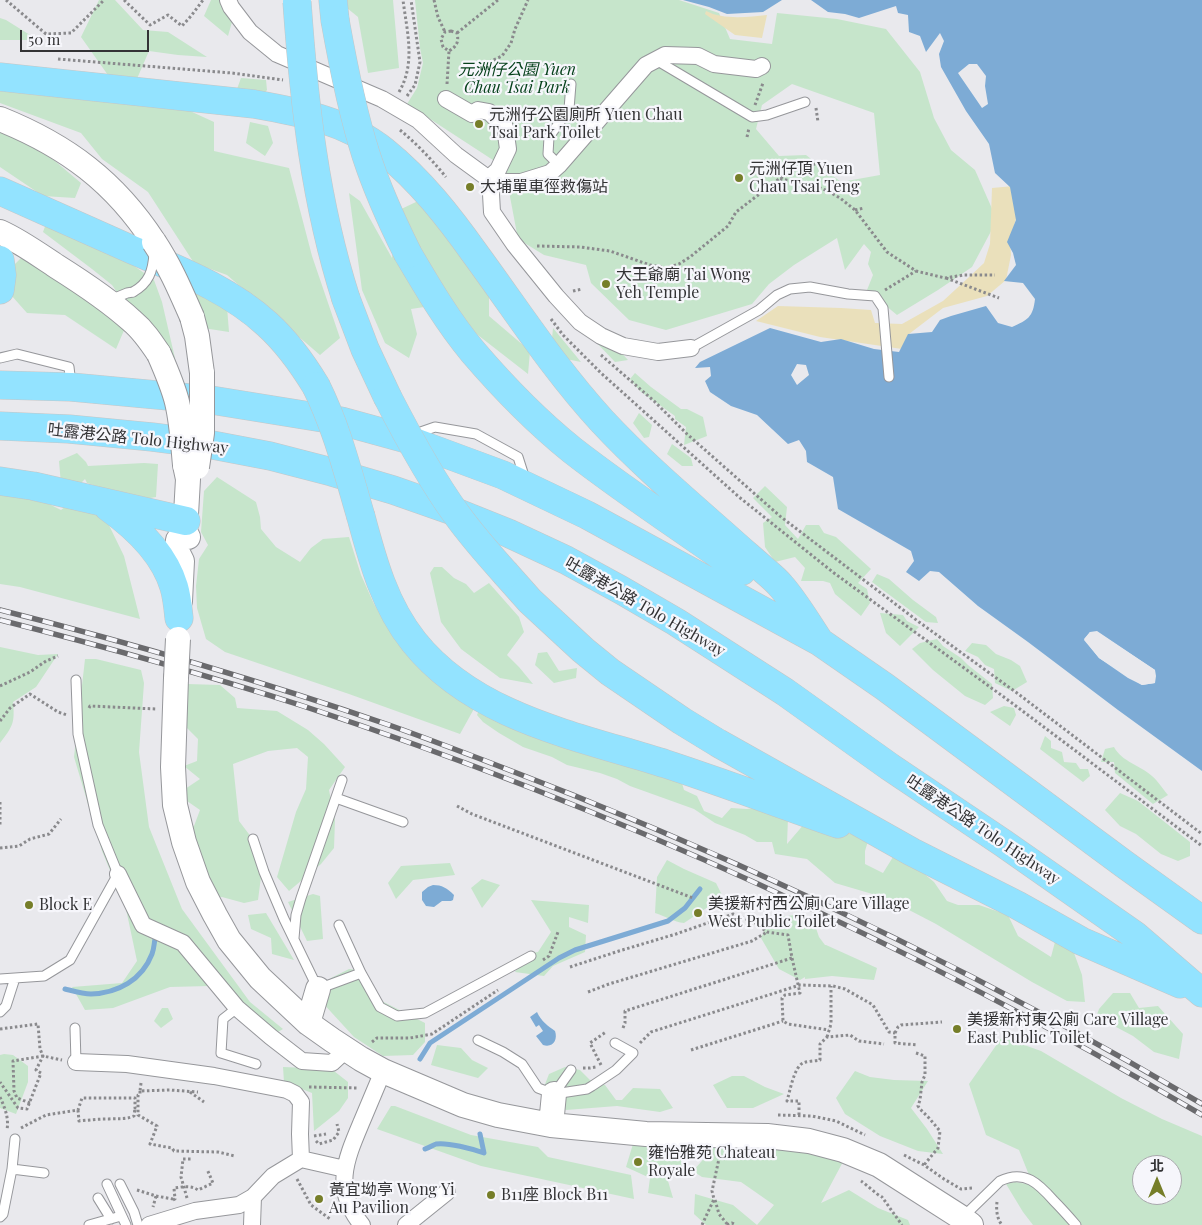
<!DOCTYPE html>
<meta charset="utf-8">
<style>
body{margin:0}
#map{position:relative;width:1202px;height:1225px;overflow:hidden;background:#e9e9ed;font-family:"Playfair Display","Noto Sans TC",serif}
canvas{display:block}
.north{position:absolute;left:1132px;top:1155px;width:50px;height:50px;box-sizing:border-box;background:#f6f6fb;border:1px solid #a8a8ac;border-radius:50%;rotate:0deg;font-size:14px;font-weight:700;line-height:20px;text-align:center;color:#333335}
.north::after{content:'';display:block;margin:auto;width:18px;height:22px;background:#767e29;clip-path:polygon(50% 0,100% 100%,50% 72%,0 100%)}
.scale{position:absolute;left:20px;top:30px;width:129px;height:22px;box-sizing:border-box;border:2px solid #333335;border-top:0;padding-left:6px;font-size:15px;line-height:18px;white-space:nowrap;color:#333335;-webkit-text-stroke:4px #f6f6fb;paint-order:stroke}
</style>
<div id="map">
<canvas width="1202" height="1225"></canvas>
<div class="north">北</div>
<div class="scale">50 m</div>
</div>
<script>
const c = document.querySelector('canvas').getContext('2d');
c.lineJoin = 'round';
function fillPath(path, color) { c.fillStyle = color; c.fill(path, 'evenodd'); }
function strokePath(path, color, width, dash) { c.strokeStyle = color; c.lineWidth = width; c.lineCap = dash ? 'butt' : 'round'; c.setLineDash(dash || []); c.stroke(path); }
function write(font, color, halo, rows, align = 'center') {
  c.font = font + ' "Playfair Display","Noto Sans TC",serif'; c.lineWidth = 4.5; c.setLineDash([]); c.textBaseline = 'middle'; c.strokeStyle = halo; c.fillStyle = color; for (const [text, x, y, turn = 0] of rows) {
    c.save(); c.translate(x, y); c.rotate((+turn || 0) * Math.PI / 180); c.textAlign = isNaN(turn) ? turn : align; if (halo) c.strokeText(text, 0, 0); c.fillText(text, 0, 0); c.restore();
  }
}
fillPath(new Path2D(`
 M99,0H115L143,30L168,32L207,57L178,55L149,51L136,81L110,78L81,37Z
 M211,0H232V22L228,36L204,16Z
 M346,0H393L399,68L368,73L358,17L347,8Z
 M415,0H679L719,13L730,39L772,44L777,13L837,19L886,29L920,72L934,118L951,150L975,170L997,220L972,267L938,290L897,315L867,290L873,275L868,264L871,252L864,244L845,270L837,238L794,265L769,284L752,304L666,330L629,320L591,283L586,265L544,255L518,239L504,165L496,162L407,104L417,88L423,63L420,48ZM792,84L874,113L880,175L841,182L806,155L779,156L756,129L762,105Z
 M0,18L6,20L38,40H0Z
 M0,75L179,106L214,122V151L289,168L312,256L340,338L320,355L227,275L194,263L148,192L102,159L81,133L0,103Z
 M241,78L266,80L267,90L257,103L237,89Z
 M250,122L268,126L273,143L265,156L246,143Z
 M0,132L8,134L49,156L81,183L75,198L43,196L0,167Z
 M349,193L360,201L392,258L397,211L416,202L454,211L489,294V316L530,351L528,374L474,332L431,306L411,309L417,334L409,358L385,343L362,290Z
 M47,221L120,256L154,280L162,302L177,367L170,370L112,285L92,269L43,232Z
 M27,252L125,328L116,349L65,315L27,313L11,295L13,266Z
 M186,288L227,307L229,332L203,328Z
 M553,328L581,362L566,359L552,339Z
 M594,340L614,345L628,360L615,362Z
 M635,373L651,387L681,409H687L703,417L707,436L684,445L686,427L675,419V416L640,391L630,379Z
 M639,413L652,425L649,437L644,438L633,423Z
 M672,444L691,458L693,466H682L667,454Z
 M77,453L86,462L88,466L144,463L158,464L156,497L139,500L87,483L85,479L81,483L61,484L59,461Z
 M217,477L256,502L260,517L261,529L276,547L300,562L311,548L323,539L349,537L361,575L374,604L393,636L475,707L460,734L349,694L225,652L206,639L197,608L196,586L199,559L208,545L201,532L204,491Z
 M0,485L23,491L61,510L88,489L105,517L124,556L140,619L20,587L0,584Z
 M765,486L787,507L785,525L798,539L806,525H819L824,533L836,537L871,569L858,583L867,589L870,603L861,616L835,594L830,583L823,581H801L805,568L795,557L775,562L765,547L763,523L772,517L753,498Z
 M434,567H442L454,578L466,584L474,593L489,583L519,617L524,632L507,655L519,667L533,684L500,678L461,649L441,622L430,573Z
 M877,574L889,579L913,600L936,617L938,623L926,622L872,582Z
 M880,613L903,615L907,621L919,627L900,646L886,633Z
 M937,639L943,646L961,658L968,665L992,684L993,698L985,705L965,696L933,670L912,649L920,643Z
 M972,643L986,645L996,654L1011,660L1020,666L1027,682L1012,691L995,683L994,669L985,665L978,657L965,651Z
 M0,647L38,655L58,654L36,687L13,702C15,723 13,726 0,743Z
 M547,652L559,671L577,668L576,678L554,683L535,665L538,653Z
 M85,659H96L141,670L144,683L139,752L149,827L182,909L250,1002L283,1029L266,1039L209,986L170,987L113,1008L85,1010L72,987L122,983L137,961L126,909L102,851L74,757Z
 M187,684L220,685L235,698L237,708L277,711L308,730L324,744L345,767L329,790L335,820L334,848L321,864L289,891L277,877L296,812L306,789L308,757L297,748L268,751L233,764L239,821L264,854L258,900L244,903L222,897L206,898L183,828L194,826L200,810L187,801L185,789L200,779L184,766L197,761L198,739L183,724Z
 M485,695L522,722L523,733L681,780L684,790L697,796L704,811L722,818L731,808L747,809L766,806L788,818L787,844L805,823L864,837L868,841L865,851V864L883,873L893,857L922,872L934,882L947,901L958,905H979L1008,915L1018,936L1051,957L1056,938L1074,953L1082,975L1085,1002L1067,1001L1032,982L936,924L886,898L835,883L807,859L775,854L772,842H757L745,835L715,823L694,809L630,786L617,779L600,773L567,765L552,757L523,747L499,733L483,722L477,715Z
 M1004,706L1014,708L1016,715L1010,726L990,712Z
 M1045,736L1051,741V748L1062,752L1064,762L1076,763L1080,769H1088L1090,776L1083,782L1040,749Z
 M1114,747C1122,762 1140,765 1152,776C1158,781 1163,789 1168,795L1153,804L1115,773L1114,762H1101L1105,749Z
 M1120,793L1138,801L1190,842V856L1178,861L1161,854L1136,834L1120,826L1105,810Z
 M667,860L684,869L716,883L723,897L684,923C674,922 665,916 655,913L657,877Z
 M450,863L455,875L413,880L396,899L388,883L401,866Z
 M482,879L500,885L482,908L471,888Z
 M313,894L320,896L323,939L307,941L288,902Z
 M531,900L589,905L588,923L569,917V927L586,935L585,952L553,966L544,976L515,972L526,954L538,952L551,932Z
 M266,913L294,960L272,954L271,938L251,929L248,915Z
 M795,915L815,925L819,937L825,945H826L877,968L874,980L832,976L805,979V977L800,980L779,969L761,938L770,918Z
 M349,969L357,970L368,994L425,1023V1042L413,1055L383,1056L354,1037L320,1000L331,978Z
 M1113,993H1130L1139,1008L1158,1006L1183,1034L1179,1059L1154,1052L1133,1036L1103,1020H1095L1099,1009Z
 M162,1008H168L173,1019L161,1028L154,1021Z
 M1002,1037L1041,1051L1121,1098L1162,1119L1202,1136V1225H1033L1023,1212L1006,1184L1015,1182L1033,1185L1019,1150L986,1135L969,1084ZM1142,1165H1172V1195H1142Z
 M437,1045L461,1048L472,1060L488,1068L478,1078L431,1065Z
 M4,1054L13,1055L28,1066V1082L16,1114L0,1108V1055Z
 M283,1067L307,1068L334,1071L348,1082V1098L339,1111L314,1131L312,1093L284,1082Z
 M565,1067L580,1070L590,1080L605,1085L616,1100H622L633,1088L660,1089L673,1108L660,1112L617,1106L566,1110L548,1100L542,1092L549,1074Z
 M855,1071L870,1077L894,1080L928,1081L911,1108L927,1129L943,1154L918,1151L880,1136L845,1114L836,1098Z
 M732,1076H744L765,1087L784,1094L753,1108H727L713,1085Z
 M391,1106H395L471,1135L538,1147L548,1157L631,1175L634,1199L481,1166L377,1129Z
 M809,1135L845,1158L821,1203L849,1190L878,1208L908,1220L910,1225H706L694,1214L695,1194L733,1205L757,1225L774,1205L741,1182L702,1177L693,1171L715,1146Z
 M663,1136L679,1149L682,1166L668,1181L673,1198L648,1193L650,1178L626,1167L633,1144Z`), '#c6e5cb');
fillPath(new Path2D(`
 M706,11C723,20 748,17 767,15L762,38L735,35L705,14Z
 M1014,186L1018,212L1010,240L1011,255L1006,280L987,296L943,308L909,334L902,349L820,337L756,321L778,306L841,308L871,310L875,323L902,324L943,301L968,278L984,263L990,244L992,188Z`), '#eae0bb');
fillPath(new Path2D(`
 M683,0H782L763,12L727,14L709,7Z
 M811,0H1202V771L1118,710L1028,642L978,606L939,572L930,571L919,581L906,572L914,561L911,551L838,509L833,477L807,462L806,451L799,440L788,444L757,415L731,406L710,392L705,381L711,376L710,367L695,368L700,362L770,328L821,342L841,339L874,349L899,352L908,334L932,332L940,320L951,316L986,306L998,323L1012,327C1028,320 1033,317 1035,299L1023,283L1004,281L1016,265L1013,253L1007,242L1016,220L1010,187L995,173L989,144L966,111L941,67L939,54L944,41L940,33L926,52L920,36L909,32L908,15L898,13L896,6L859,18L845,14L828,12ZM969,64H977L986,76L985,86L988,104L982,108L958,73ZM797,364L806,365L809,375L797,385L791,375ZM1090,632H1097L1155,670V683L1142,685L1099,658L1084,640Z
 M433,885C442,885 447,888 454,895L453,900L451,901H442L434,907L426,906L422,900V892L428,887Z
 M537,1012C541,1021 548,1026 555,1031C558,1040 553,1048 543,1045L536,1036L543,1031L539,1025L536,1027L530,1017Z`), '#7dabd5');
fillPath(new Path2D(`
 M1097,631L1155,670L1156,676L1155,683L1142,685L1128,678L1099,658L1084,639L1090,632ZM1092,634H1096L1152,671L1154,676L1153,681L1143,683L1130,676L1100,656L1087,640Z`), '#e9e9ed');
strokePath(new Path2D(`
 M65,989C73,991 83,994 91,994C118,993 142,980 152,954C154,949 154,944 155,939
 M420,1059L430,1043L559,958L575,950L668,921L685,908L700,889
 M425,1149C429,1148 433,1145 436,1144C447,1142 473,1149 484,1153L480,1134`), '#7dabd5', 5);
const lane = new Path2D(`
 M656,60L752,117L767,115L805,102
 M559,165L548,154L549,137L569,109L571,84
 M110,300L127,293L133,292
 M691,348L759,310L777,295L790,289L810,287L848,294L875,296L883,308L889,377
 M0,358L17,354L69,367L71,384
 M412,435L435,427L476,434L518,457L525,479
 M336,798L403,822
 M253,839L264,872L284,919L318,989L361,973
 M339,925L361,973L380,1007L397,1016L425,1013L531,956
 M294,938L296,915L301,898L342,780
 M0,979L44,976L70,960L118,874L98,825L78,734L76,680
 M237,1008L223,1019L221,1053L256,1064
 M0,1012L6,1006L15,978
 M75,1028L76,1062
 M478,1040L503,1052L522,1064L538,1088L554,1094L587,1089L592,1086L616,1070L633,1053L615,1043
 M554,1094L571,1070
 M12,1169L44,1173
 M107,1184L126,1225
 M120,1184L134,1212L138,1225
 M98,1198L111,1219
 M0,1217L3,1214L12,1169L15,1139
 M962,1218L1000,1181C1025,1169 1039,1184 1054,1201C1062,1209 1069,1217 1076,1225
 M89,1225L121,1216`);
const street = new Path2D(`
 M228,0L231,7L250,32L277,54L382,99L418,120L456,155L493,182H521L550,173L559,165L646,65L665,55L698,56L714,64L756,69L762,66
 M446,99L472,114L478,110L489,112L505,127L508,149L498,170L489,178
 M493,182L491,194L492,212L514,244L556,296L580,322L601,336L623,346L658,352L691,348
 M118,874L143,925L183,943L237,1008L271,1037L302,1061L332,1063L347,1049
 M76,1062L127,1064L214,1076L287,1090L295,1094L301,1102L300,1134L301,1159
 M149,1225L195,1211L239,1205L253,1197L273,1176L301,1159L345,1169
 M252,1225L253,1197
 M362,1225C332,1189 346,1159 362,1121C369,1104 376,1088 383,1071
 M406,1225L447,1192`);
const secondary = new Path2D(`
 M0,119C67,146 115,182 154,242
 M0,232C20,241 38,254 56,266C83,283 109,300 132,321C143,330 151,342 159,354
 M192,317L197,336L202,373
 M185,465L188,479L185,532L188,537
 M180,601L182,561L177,551L178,540L185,532
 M176,678L173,767L175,805L184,842L198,882L215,915L229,940L260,978L308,1023L332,1040L361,1059L383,1071L463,1105L498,1115L551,1125L646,1134L767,1136L809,1141L843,1150L879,1165L962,1218L971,1225
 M308,1023L318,989
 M551,1125L554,1094`);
const highway = new Path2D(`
 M333,0L335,20
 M0,77L254,104C300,112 347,121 384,151C421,181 449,217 476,255C517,311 555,370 602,421C642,464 687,502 731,541C742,551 753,560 764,570C770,575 776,580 781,586C795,602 806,621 818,639
 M0,191C43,210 85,229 128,248C176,269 228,288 267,324C287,342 302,363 316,386
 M408,254C428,288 448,322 473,352C503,387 536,421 572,450C627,493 686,531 742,571
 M0,260L2,275L0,290
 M346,299L365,349L387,396
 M0,385L71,387L211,400L341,421L403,438L503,475L587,515L820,642L885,687L1124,864L1202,920
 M0,426L69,429L152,437L207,444L270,456L332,472L393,490L453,511L508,533L566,560L621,590L676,622L785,692L890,767L1003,843L1136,936L1202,993
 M0,481L33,486L186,521
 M108,507C136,527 164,553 174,587C177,597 178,608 179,618
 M361,517C373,562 385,606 414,642C475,718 578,736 666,764C724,783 780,804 838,824
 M506,574L530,601L583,650L610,672L682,721L718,743L912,852L1017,905L1081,941L1180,984`);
strokePath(lane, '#96979b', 11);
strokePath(street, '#96979b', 18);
strokePath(secondary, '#96979b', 26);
strokePath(highway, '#c6c6c6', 29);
strokePath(new Path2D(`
 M6,0L46,34L71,33L104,0
 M124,0L150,25L168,15L182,26L191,16L203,0
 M434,0L438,17L445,32
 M451,31L457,33C459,42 457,46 449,51L443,47L441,39L445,32Z
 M457,33L498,0
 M58,59L232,73L283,80
 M447,84L449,51
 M399,92C416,63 407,32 403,0
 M469,95L475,77L485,64L502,56L511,43L515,29L528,0
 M407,96L415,85L420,62L411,0
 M755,105L763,83
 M816,108L818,122
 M400,130C417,144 432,160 446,177
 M747,137L749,128
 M780,179L810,184L828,191L840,198L855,210L887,252L916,271L945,278L964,275H995
 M855,210L864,208
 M537,246L580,247L610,251L650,265L667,268L679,264L690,257L728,226L736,212L779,179L798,168L815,164
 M946,278L999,298
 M885,290L916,271
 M573,291L582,289
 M551,319L563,335L601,373L739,497L834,573L1012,703L1202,846
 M601,355L654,401L687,434L781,517L919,622L1017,693L1202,834
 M0,686L30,672L46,661L58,656
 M89,708L90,706L156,709
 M0,721L10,708L30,694L58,712L67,715
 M0,802V827
 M457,806L472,814L693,898
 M0,848L19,846L30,839L49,834L61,819
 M543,960L549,956L558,932
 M570,967L619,951L676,934L733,914L754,922L767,932L788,935L792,958L800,993L785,995L782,998L783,1021L788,1024L829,1030
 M588,992L609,984L752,941L767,932
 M623,1028L625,1023V1011L792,958
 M0,1029L38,1024L40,1049L43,1056L36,1070L41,1073L27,1109L18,1108L0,1082
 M895,1033L898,1027L901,1025L942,1022
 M827,1037L831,1024V986
 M372,1042L377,1038H410L432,1034L498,990
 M640,1043L651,1032L800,985L833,986L845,989L873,1005L889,1032L895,1033V1043L918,1045
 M691,1050L783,1021
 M916,1053L925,1056V1075L922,1082L920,1100L918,1106L920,1109L929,1118L940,1131L938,1148L924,1165
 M601,1065L590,1043L606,1032
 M583,1068H590L596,1067
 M141,1083L140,1091L170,1090L198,1092
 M309,1087L358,1088
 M140,1091V1094L138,1095V1115L157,1126L150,1144L172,1148L174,1151L218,1152L235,1156
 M190,1092L204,1102
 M0,1097C5,1108 9,1118 7,1130
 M30,1103L17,1098L14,1091L13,1061L43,1056L62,1060
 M78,1110L79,1121C89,1120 99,1119 109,1119C118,1118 125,1120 134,1116L135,1108
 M778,1115L812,1116L836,1121L865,1135
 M799,1115V1101H787C790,1091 794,1067 803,1063C808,1061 815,1061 820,1060V1044L827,1037L850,1035L859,1041L884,1044
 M21,1128L46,1115L78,1110L82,1098H135V1108H138
 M314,1136L326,1134
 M316,1141L319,1144L333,1140L339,1132L337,1124
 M904,1155L924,1165L944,1179L961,1189L973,1188
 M297,1179L311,1205L330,1219
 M861,1181C867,1185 877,1195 882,1197L902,1225
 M137,1190L156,1196L153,1207
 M156,1196L173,1199
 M187,1198L181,1177L183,1159H193
 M173,1200L175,1199L174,1188C182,1187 191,1185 198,1190L213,1183L207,1169
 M715,1200L719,1214L728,1225
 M997,1202C996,1210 997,1219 1002,1225
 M702,1225L714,1199L712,1191L720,1154
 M727,1225L732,1223L736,1225`), '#8a8a8d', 3, [2.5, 2.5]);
strokePath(lane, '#fff', 9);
strokePath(street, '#fff', 16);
strokePath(secondary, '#fff', 24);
strokePath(highway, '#93e3ff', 28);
const rail = new Path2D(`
 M0,610C131,643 261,681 389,725C451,747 512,771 573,795C790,882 1001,985 1202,1104
 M0,620C102,646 203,674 303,706C616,809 918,948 1202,1115`);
strokePath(rail, '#6a6a6d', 5.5);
strokePath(rail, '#f6f6fb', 4, [11]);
const laneBridge = new Path2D(`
 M133,292C149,283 153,271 154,253`);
const secondaryBridge = new Path2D(`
 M154,242C170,266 181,292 192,317
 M159,354C166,370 173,386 177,402C182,423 183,444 185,465
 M197,467L202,433V373
 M176,678L178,639`);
const highwayBridge = new Path2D(`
 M297,2C304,103 315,202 346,299
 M335,20C343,65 352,111 366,155C377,189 392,222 408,254
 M316,386C337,428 348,473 361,517
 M387,396C408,437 430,478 457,515C472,536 489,555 506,574`);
strokePath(laneBridge, '#96979b', 11, []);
strokePath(secondaryBridge, '#96979b', 26, []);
strokePath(highwayBridge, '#c6c6c6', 29, []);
strokePath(laneBridge, '#fff', 9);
strokePath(secondaryBridge, '#fff', 24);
strokePath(highwayBridge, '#93e3ff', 28);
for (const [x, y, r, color] of [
 [479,124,5,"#767e29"],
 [739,178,5,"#767e29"],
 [470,187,5,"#767e29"],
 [606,284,5,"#767e29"],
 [29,905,5,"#767e29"],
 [698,913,5,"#767e29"],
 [957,1029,5,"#767e29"],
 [638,1162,5,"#767e29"],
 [491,1195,5,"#767e29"],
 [319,1199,5,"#767e29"]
]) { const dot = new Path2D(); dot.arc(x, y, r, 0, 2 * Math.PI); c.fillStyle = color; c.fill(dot); strokePath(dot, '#f6f6fb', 2); }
write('italic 16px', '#06411b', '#f6f6fb', [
 ["元洲仔公園 Yuen",517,70],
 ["Chau Tsai Park",517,88]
]);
write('16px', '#333335', '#f6f6fb', [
 ["元洲仔公園廁所 Yuen Chau",489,115],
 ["Tsai Park Toilet",489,133],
 ["元洲仔頂 Yuen",749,169],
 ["Chau Tsai Teng",749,187],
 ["大埔單車徑救傷站",480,187],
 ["大王爺廟 Tai Wong",616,275],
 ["Yeh Temple",616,293],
 ["美援新村西公廁 Care Village",708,904],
 ["West Public Toilet",708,922],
 ["Block E",39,905],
 ["美援新村東公廁 Care Village",967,1020],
 ["East Public Toilet",967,1038],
 ["雍怡雅苑 Chateau",648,1153],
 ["Royale",648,1171],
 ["黃宜坳亭 Wong Yi",329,1190],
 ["Au Pavilion",329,1208],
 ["B11座 Block B11",501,1195]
], 'left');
write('16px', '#333335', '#f6f6fb', [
 ["吐露港公路 Tolo Highway",138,439,6],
 ["吐露港公路 Tolo Highway",645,607,30],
 ["吐露港公路 Tolo Highway",983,830,34]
]);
</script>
